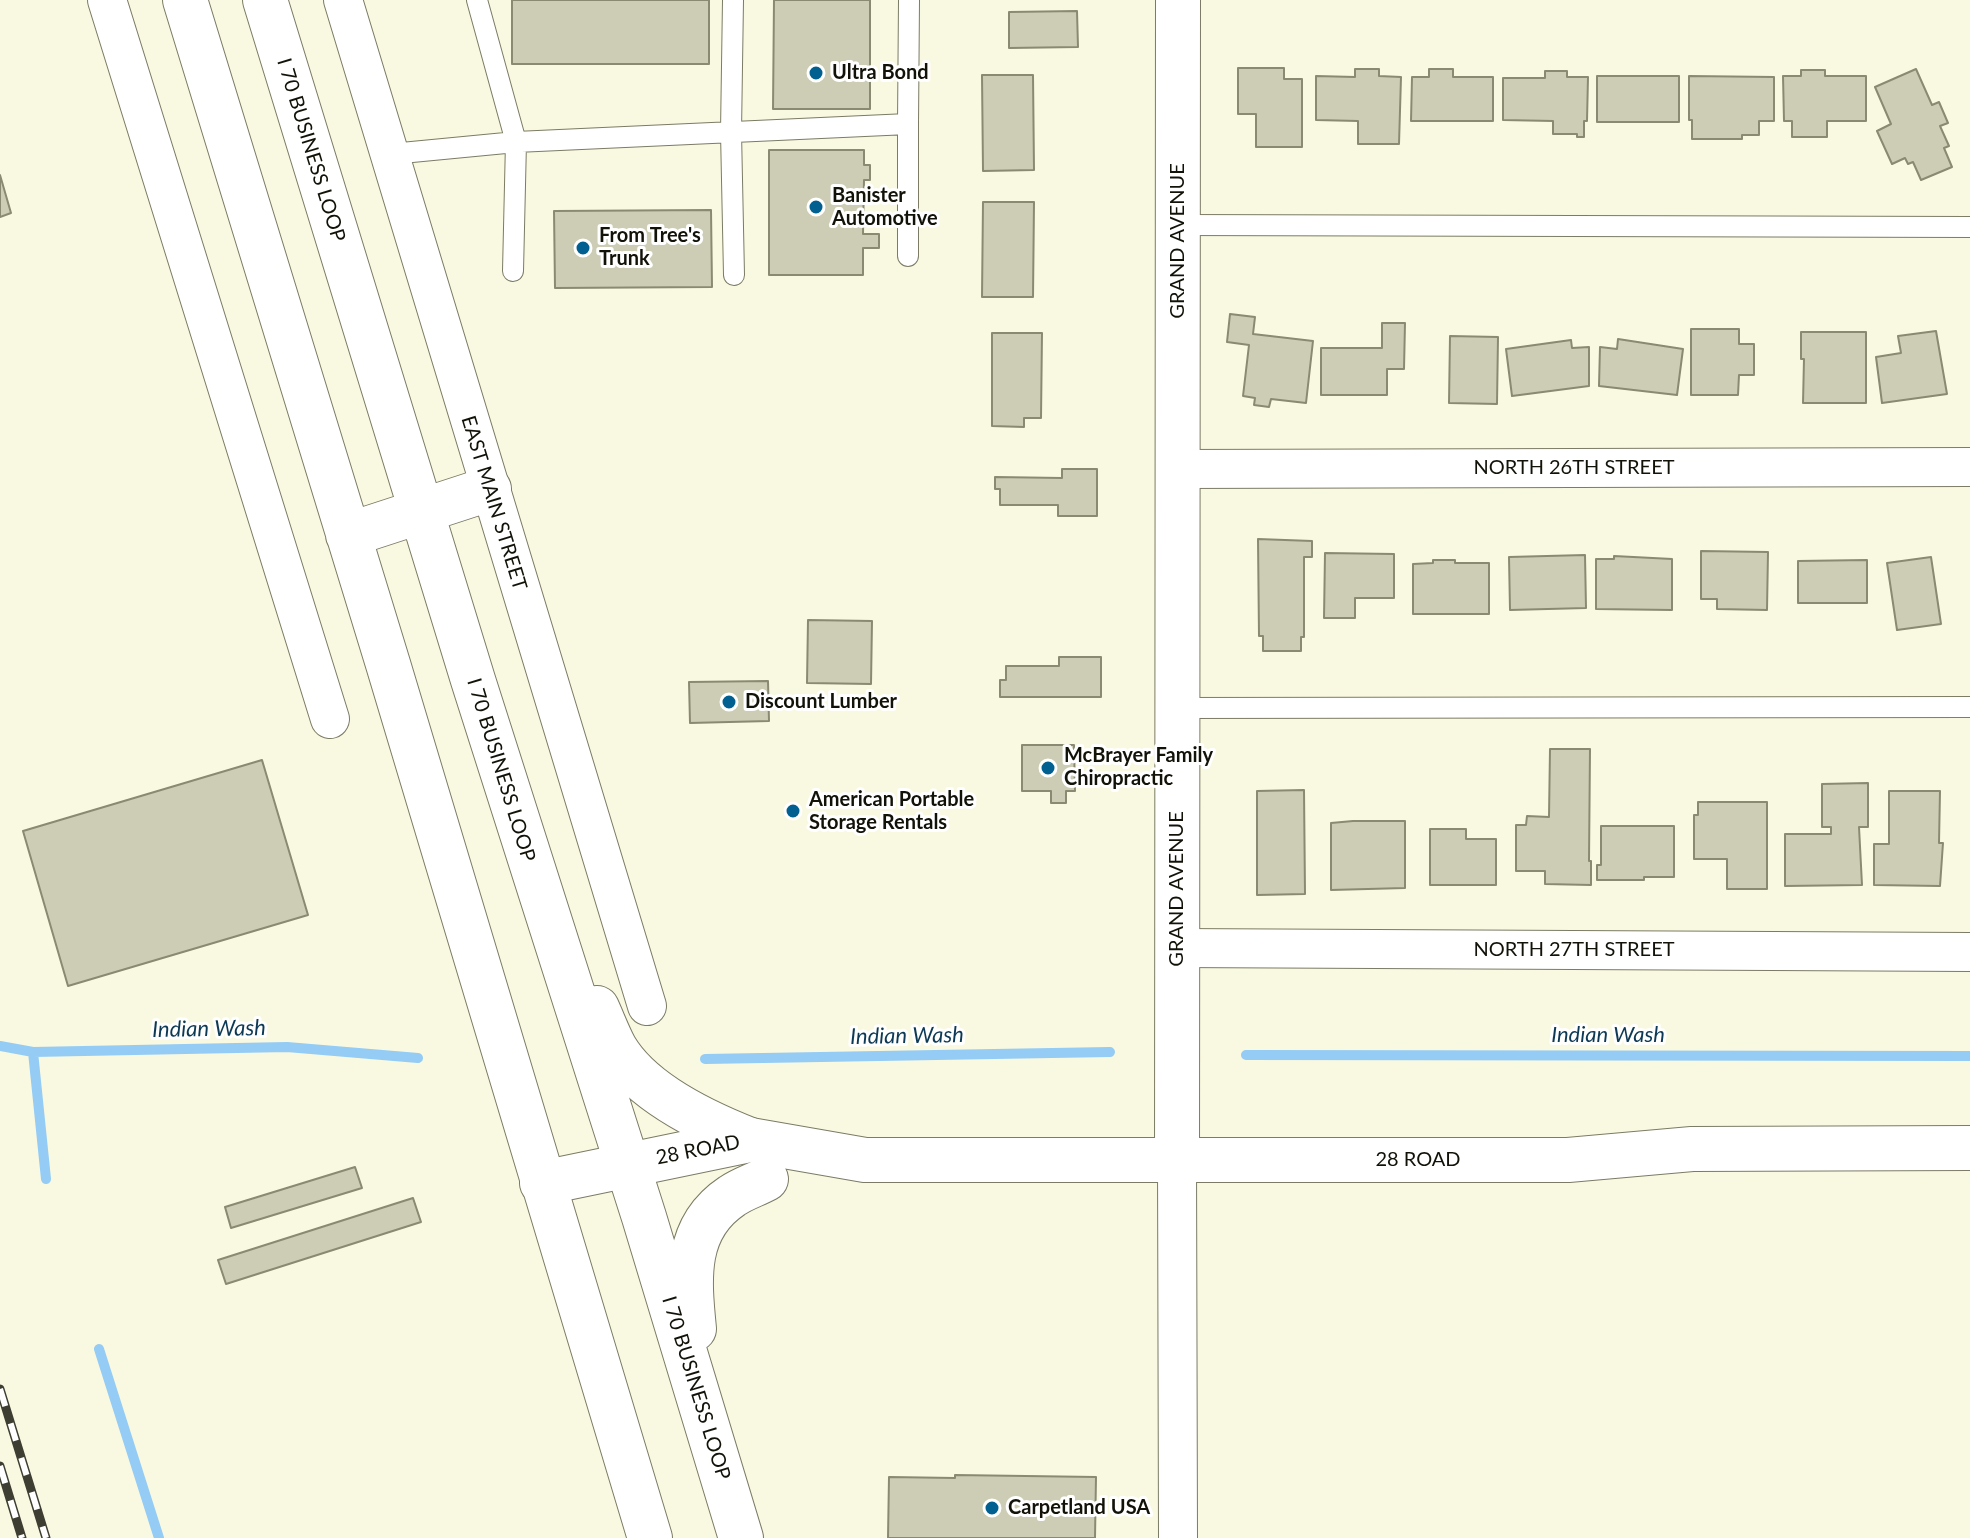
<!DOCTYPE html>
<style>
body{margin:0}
canvas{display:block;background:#f9f8e0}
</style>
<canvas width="1970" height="1538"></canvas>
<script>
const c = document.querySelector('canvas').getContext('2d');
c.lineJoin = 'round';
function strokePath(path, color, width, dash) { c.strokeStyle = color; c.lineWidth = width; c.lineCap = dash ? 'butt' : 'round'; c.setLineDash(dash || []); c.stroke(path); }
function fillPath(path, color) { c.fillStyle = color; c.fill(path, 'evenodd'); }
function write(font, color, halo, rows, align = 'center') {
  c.font = font + ' Lato,sans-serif'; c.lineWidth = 6; c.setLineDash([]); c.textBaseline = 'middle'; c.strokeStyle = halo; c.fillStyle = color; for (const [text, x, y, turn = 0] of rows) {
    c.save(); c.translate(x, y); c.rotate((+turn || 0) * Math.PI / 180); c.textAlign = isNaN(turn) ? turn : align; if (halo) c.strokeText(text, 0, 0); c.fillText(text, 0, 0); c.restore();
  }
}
strokePath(new Path2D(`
 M0,1046L33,1052L287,1047L418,1058
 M33,1052L46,1179
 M1246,1055L1970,1056
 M705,1059L1110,1052
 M99,1349L159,1538`), '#94ccf5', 10);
const building = new Path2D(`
 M512,0H709V64H512Z
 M774,0H870V109H773Z
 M1077,11L1078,47L1009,48V12Z
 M1238,68H1284V79H1302V147H1256V114H1238Z
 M1355,69H1379V76L1401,77L1399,144H1358V121L1316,120V76L1355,77Z
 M1429,69H1453V77H1493V121H1411L1412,77H1429Z
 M1916,69L1932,105L1939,102L1948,123L1940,126L1949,146L1944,148L1952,167L1921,180L1913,162L1908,164L1905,158L1892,164L1877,131L1891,124L1875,87Z
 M1801,70H1825V76H1866V121H1827V137H1792V121H1784L1783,76H1801Z
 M1545,71H1567V77H1588L1587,121H1584V137H1577V134H1553V121L1503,120V78H1545Z
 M982,75H1033L1034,170L983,171Z
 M1597,76H1679V122H1597Z
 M1689,76L1774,77V121H1759V135H1742V139H1692V120H1689Z
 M769,150H864V165H870V180H864L863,234H879V248H863V275H769Z
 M0,175L11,213L0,217Z
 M983,202H1034L1033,297H982Z
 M711,210L712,287L555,288L554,211Z
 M1230,314L1255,317L1253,334L1313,341L1306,403L1271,399L1269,407L1254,405L1255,398L1243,396L1249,345L1227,342Z
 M1382,323H1405L1404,369H1387V395H1321V348H1382Z
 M1691,329H1739V344H1754V375H1739L1738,395H1691Z
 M1936,331L1947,394L1882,403L1876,357L1901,353L1898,336Z
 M1801,332H1866V403H1803L1804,359H1801Z
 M992,333H1042L1041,418H1024V427L992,426Z
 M1450,336L1498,337L1497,404L1449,403Z
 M1618,339L1683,349L1677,395L1599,386L1600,347L1617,349Z
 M1571,340L1572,348L1589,347V386L1512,396L1506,349Z
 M1062,469H1097V516H1058V505H1000V489H995V477L1062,478Z
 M1258,539L1312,541V557H1304V637H1301V651H1263V636H1259Z
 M1701,551L1768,552L1767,610L1717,609V599H1701Z
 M1325,553L1394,554V598H1355V618H1324Z
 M1585,555L1586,608L1510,610L1509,557Z
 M1614,556L1672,559V610L1596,609V559H1614Z
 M1931,557L1941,624L1897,630L1887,563Z
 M1433,560H1455V563H1489V614H1413V564L1433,563Z
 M1867,560V603H1798V561Z
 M808,620L872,621L871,684L807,683Z
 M1059,657H1101V697H1000V680H1006V666H1059Z
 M768,681L769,721L690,723L689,682Z
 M1022,745H1074L1075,791H1066V803H1051V791H1022Z
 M1550,749H1590L1589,861H1591V885L1545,884V871H1516V825H1526L1527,816L1549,817Z
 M262,760L308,915L68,986L23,831Z
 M1868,783V827H1859L1862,885L1785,886V834H1831V827H1822V784Z
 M1304,790L1305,894L1257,895V791Z
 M1889,791H1940L1939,843H1943L1940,886L1874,885V844H1889Z
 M1698,802H1767V889H1727V859H1694V815H1698Z
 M1353,821H1405V888L1331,890V823Z
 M1601,826H1674V877H1644V880H1597V865H1601Z
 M1430,829H1466V839H1496V885H1430Z
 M355,1167L362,1188L231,1228L225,1207Z
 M413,1198L421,1222L226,1284L218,1260Z
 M955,1475L1096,1477L1095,1538H888L889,1477L955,1478Z`);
fillPath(building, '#cdcdb5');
strokePath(building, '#8a8972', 2);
const service = new Path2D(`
 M477,0L516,142L513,271
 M733,0L731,132L734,275
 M908,124V256
 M391,154L516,142L908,124L909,0
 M1178,225L1970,227
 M1177,708L1970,707`);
const minor = new Path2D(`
 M107,0L330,719
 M343,0L647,1006
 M1178,469L1970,467
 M1177,948L1970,952
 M1177,1159L1178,1538`);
const tertiary = new Path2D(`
 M1177,1159L1178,0`);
const secondary = new Path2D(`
 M542,1183L750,1140L865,1160H1568L1692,1149L1970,1148`);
const primary = new Path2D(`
 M185,0L388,664L650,1538
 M265,0L473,680L644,1217L741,1538
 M348,535L489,489
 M597,1008C603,1021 608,1035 615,1048C641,1092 704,1122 750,1140
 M694,1329C689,1279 684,1228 732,1196C742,1189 755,1185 766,1179`);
strokePath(service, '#7c7b65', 22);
strokePath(minor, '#7c7b65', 40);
strokePath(tertiary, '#7c7b65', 46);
strokePath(secondary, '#7c7b65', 46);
strokePath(primary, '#7c7b65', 46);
strokePath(service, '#fff', 20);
strokePath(minor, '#fff', 38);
strokePath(tertiary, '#fff', 44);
strokePath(secondary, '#fff', 44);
strokePath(primary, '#fff', 44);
const rail = new Path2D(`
 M0,1389L46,1538
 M0,1466L22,1538`);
strokePath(rail, '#3e3e32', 9);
strokePath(rail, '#fff', 6, [18]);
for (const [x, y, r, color] of [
 [816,73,8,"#016090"],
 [816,207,8,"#016090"],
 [583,248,8,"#016090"],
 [729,702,8,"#016090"],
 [1048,768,8,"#016090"],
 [793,811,8,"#016090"],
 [992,1508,8,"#016090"]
]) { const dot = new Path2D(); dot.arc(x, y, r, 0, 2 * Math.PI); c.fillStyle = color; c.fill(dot); strokePath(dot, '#fff', 3); }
write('bold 20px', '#121209', '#fff', [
 ["Ultra Bond",832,73],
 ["Banister",832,196],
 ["Automotive",832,219],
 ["From Tree's",599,236],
 ["Trunk",599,259],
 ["Discount Lumber",745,702],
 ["McBrayer Family",1064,756],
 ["Chiropractic",1064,779],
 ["American Portable",809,800],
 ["Storage Rentals",809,823],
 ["Carpetland USA",1008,1508]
], 'left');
write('20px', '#121209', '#fff', [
 ["I 70 BUSINESS LOOP",311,150,73],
 ["GRAND AVENUE",1178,241,-90],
 ["NORTH 26TH STREET",1574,468],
 ["EAST MAIN STREET",494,503,73],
 ["I 70 BUSINESS LOOP",501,770,73],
 ["GRAND AVENUE",1177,889,-90],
 ["NORTH 27TH STREET",1574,950],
 ["28 ROAD",698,1150,-11],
 ["28 ROAD",1418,1160],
 ["I 70 BUSINESS LOOP",696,1388,73]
]);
write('italic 22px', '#0d3954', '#fff', [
 ["Indian Wash",209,1029,-1],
 ["Indian Wash",1608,1035],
 ["Indian Wash",907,1036,-1]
]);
</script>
